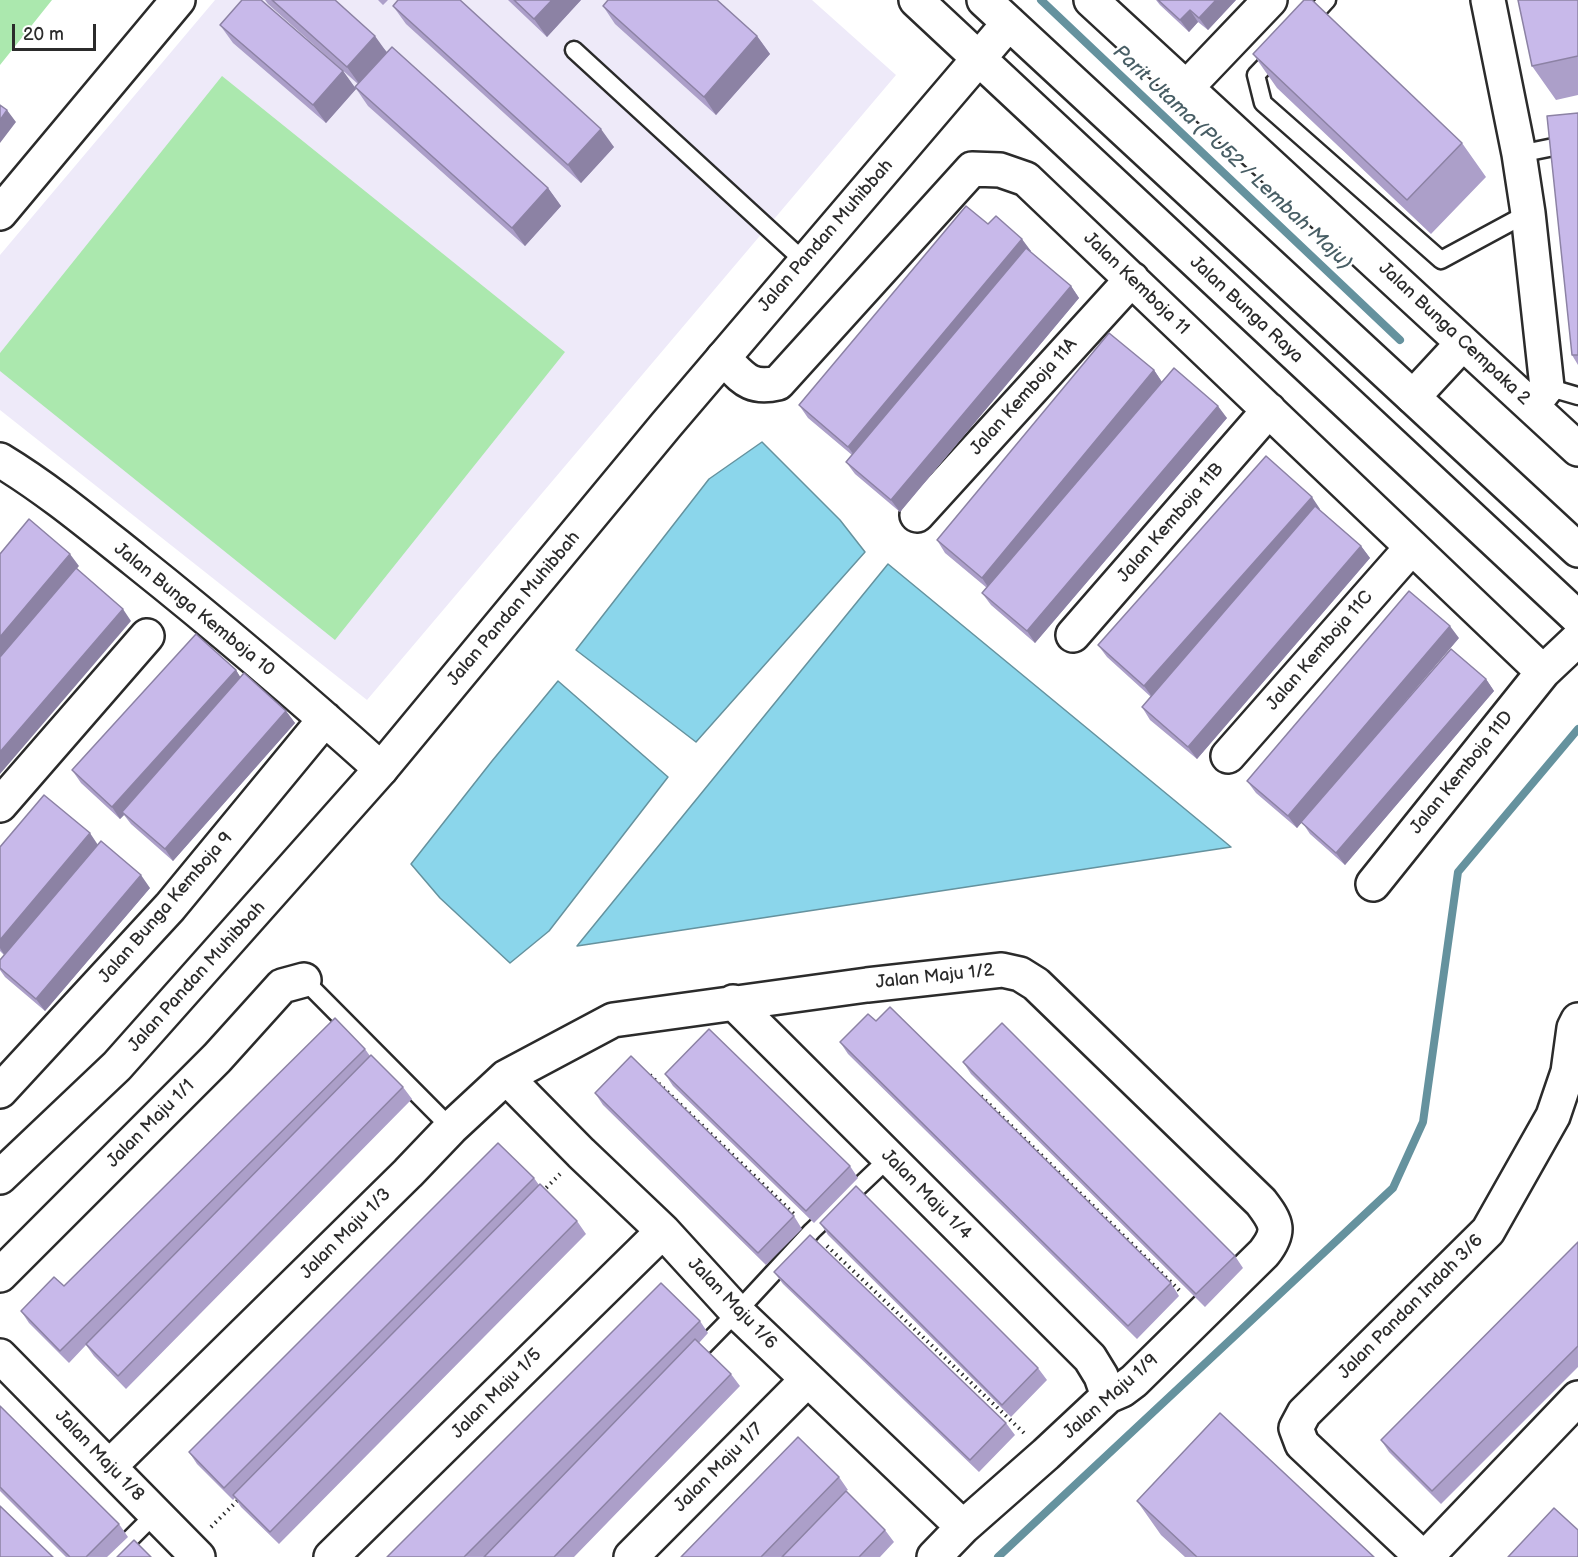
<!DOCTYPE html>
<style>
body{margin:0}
#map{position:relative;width:1578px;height:1557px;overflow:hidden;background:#fff;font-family:"Balsamiq Sans",sans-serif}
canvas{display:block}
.scale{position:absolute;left:12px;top:24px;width:84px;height:27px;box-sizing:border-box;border:3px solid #2b2b2b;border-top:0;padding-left:8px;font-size:18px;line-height:21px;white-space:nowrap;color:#2b2b2b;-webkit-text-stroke:4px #fff;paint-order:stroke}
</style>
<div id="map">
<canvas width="1578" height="1557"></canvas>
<div class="scale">20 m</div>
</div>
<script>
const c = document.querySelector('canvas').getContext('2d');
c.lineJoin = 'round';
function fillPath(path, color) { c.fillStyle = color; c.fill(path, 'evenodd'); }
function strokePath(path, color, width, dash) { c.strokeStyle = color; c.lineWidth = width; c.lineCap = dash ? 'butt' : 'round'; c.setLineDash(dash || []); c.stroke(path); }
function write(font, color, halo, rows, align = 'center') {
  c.font = font + ' "Balsamiq Sans",sans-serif'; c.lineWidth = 5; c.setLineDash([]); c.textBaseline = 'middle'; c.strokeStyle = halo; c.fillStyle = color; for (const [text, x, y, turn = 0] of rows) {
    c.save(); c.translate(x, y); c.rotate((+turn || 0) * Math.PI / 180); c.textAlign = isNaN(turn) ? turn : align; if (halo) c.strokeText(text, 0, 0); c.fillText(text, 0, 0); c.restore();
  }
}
fillPath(new Path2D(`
 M215,0H812L896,75L367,700L0,410V255Z`), '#eeeaf9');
fillPath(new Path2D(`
 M0,0H52L0,65Z
 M222,76L565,352L335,640L0,371V353Z`), '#abe8ae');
const water = new Path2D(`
 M762,442L840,520L865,552L696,742L576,650L709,479Z
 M888,564L1231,847L577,946Z
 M558,681L668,777L549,931L510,963L440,898L411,864L492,761Z`);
fillPath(water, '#8bd6eb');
strokePath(water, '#65929e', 1.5);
strokePath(new Path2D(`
 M1041,0L1400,340
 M998,1557L1393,1188L1423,1122L1458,872L1578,729`), '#65929e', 8);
const service = new Path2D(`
 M1305,24L1327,0
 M574,50L805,262
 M1279,51L1256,75L1263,103L1441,260L1528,213
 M1519,154L1578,142
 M1547,387L1578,396
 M304,980L451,1128
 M687,1363L737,1312L812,1231L889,1158
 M112,1557L155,1514`);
const minor = new Path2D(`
 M1091,0L1578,449
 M1488,0L1519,154L1528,213L1547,387L1532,406
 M1186,88L1270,0
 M0,213L178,0
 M723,358C742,376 748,390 778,383L972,169L1000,170L1026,179L1543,672
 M1413,397L1463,343
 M0,460C48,489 91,525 135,560C219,627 301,697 381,769
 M917,515L1132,279
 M1073,635L1269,410
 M1228,756L1412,547
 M0,805L147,636
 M1373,884L1543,672L1578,639
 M733,1002L1090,1358L1101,1376L1108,1396
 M506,1077L581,1153L663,1231L737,1312L963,1527
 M0,1091L170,907L325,719
 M0,1275L217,1058L282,986L304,980
 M0,1356L198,1557
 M110,1466L408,1173L451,1128L506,1077L613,1020L867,985L1002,970L1020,974L1036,984L1261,1202C1277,1223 1281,1231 1264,1253L1134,1381L1122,1390L1108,1396L1046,1454L963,1527L934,1557
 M331,1557L663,1231
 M631,1557L807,1380
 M1422,1557L1302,1444L1296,1428L1304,1413L1488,1231L1553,1116L1568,1072L1574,1028L1578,1020
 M1426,1557L1578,1398`);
const tertiary = new Path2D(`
 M916,0L1578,618
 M984,0L1578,550
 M0,1177L117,1066L381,769L666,425L1009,23`);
strokePath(service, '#2b2b2b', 21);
strokePath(minor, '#2b2b2b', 38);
strokePath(tertiary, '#2b2b2b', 38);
strokePath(new Path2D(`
 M650,1075L796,1216
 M981,1096L1181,1292
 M542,1192L560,1174
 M827,1246L1024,1433
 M211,1527L240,1498`), '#2b2b2b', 4, [1.5, 4.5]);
strokePath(service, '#fff', 16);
strokePath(minor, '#fff', 33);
strokePath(tertiary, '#fff', 33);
fillPath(new Path2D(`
 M265,0H335L387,52L548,188L561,206L525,246L368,106L355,87L358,84L268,4Z
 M378,0H388L383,5Z
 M508,0H581L547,37Z
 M1156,0H1236L1208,30L1198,22L1189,32L1160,5Z
 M1578,0V95L1556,100L1532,66Z
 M393,6L614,147L581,183L406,24Z
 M603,6L757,36L770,54L716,115L615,24Z
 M220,25L343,71L356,89L326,123L233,43Z
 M1253,54L1462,143L1486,177L1431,234L1277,88Z
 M1578,113V365L1572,355Z
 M988,224L1031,251L1030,252L1071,286L1079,298L900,512L855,474L846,462L852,455L808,418L799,405Z
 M1154,370L1162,382L1227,418L1035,643L991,605L982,593L987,588L945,553L937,540Z
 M1320,509V510L1361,546L1370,558L1197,759L1150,720L1142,707L1151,697L1107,657L1098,645Z
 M1459,638L1330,789L1486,679L1494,691L1345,865L1310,834L1302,822L1297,828L1256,793L1247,781Z
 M236,670L240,677L286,711L295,723L173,861L131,824L124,815L120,819L81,783L72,770Z
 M0,847L150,888L45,1011L5,977L0,970V960L4,955L0,951Z
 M876,1021L1171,1283L1179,1296L1137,1339L848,1054L840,1042Z
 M365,1049L370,1056L403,1087L412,1099L126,1389L94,1356L86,1345L69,1363L29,1323L21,1311L64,1286Z
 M963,1062L1235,1256L1243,1268L1205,1307L971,1074Z
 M665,1074L850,1166L858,1178L814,1223L673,1086Z
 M595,1093L794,1216L802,1229L766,1265L603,1105Z
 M534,1178L539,1185L577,1221L586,1234L279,1544L241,1507L235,1498L233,1500L197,1464L189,1452Z
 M820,1223L1038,1368L1047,1380L1011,1417L828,1235Z
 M1578,1242V1367L1441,1504L1389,1452L1381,1440Z
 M774,1272L1006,1423L1015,1435L979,1472L783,1284Z
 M700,1321L708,1333L699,1343L731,1374L740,1386L574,1557H387Z
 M0,1406L119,1524L128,1537L107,1557H66L0,1491Z
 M839,1477L848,1490L846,1491L885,1530L894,1542L880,1557H681Z
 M1137,1501L1374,1557H1185L1161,1535Z`), '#ac9fc9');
fillPath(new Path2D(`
 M552,0H581L547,37L534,19Z
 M1216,0H1236L1208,30L1199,18Z
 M1190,10L1198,22L1189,32L1180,20Z
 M375,36L388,54L360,85L347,67Z
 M757,36L770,54L716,115L704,97Z
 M343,71L356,89L326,123L313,105Z
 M7,110L16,122L0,143V120Z
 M601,129L614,147L581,183L568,165Z
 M548,188L561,206L525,246L512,228Z
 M1022,239L1031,251L857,459L848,447Z
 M1071,286L1079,298L900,512L891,500Z
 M1154,370L1162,382L990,590L982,578Z
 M1218,406L1227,418L1035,643L1027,631Z
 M1312,497L1320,509L1153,698L1144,686Z
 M1361,546L1370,558L1197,759L1188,747Z
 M70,554L79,566L0,660V637Z
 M123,609L131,621L0,774V752Z
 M1450,626L1459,638L1297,828L1288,816Z
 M236,670L244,683L122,812L124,815L120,819L112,807Z
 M1486,679L1494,691L1345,865L1336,853Z
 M286,711L295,723L173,861L165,849Z
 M90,833L98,845L5,956L0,948V940Z
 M141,875L150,888L45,1011L36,999Z`), '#8c82a4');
const building = new Path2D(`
 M242,0H261L343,71L313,105L220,25Z
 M272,0H335L375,36L347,67Z
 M398,0H460L601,129L568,165L393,6Z
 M514,0H552L534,19Z
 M608,0H717L757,36L704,97L603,6Z
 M1158,0H1216L1199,18L1190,10L1180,20Z
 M1304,0H1312L1462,143L1407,200L1253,54Z
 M1518,0H1578V56L1532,66Z
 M392,47L548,188L512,228L355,87Z
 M0,105L7,110L0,120Z
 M1578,113V355H1572L1547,116Z
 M966,206L988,224L996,216L1022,239L848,447L799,405Z
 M1026,248L1071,286L891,500L846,462Z
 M1109,333L1154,370L982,578L937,540Z
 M1174,368L1218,406L1027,631L982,593Z
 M1266,456L1312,497L1144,686L1098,645Z
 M1315,506L1361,546L1188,747L1142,707Z
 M29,519L70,554L0,637V554Z
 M76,568L123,609L0,752V657Z
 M1409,591L1450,626L1288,816L1247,781Z
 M196,634L236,670L112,807L72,770Z
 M1451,649L1486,679L1336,853L1301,822Z
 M244,673L286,711L165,849L122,812Z
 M44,795L90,833L0,940V847Z
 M101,841L141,875L36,999L0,968V960Z
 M890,1007L1171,1283L1128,1326L840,1042L868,1014L876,1021Z
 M335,1018L365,1049L60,1351L21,1311L54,1277L64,1286Z
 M1002,1023L1235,1256L1196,1294L963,1062Z
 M709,1029L850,1166L806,1211L665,1074Z
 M371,1055L403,1087L118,1376L86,1344Z
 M631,1056L794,1216L758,1253L595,1093Z
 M498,1143L534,1178L224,1488L189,1452Z
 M540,1184L577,1221L270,1532L233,1495Z
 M856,1186L1038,1368L1002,1405L820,1223Z
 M810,1235L1006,1423L970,1460L774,1272Z
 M1578,1242V1346L1432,1491L1381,1440Z
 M661,1283L700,1321L464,1557H387Z
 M695,1339L731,1374L554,1557H484Z
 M0,1406L119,1524L86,1557H70L0,1487Z
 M1220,1413L1374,1557H1197L1137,1501Z
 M798,1437L839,1477L761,1557H681Z
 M846,1491L885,1530L859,1557H782Z
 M0,1506L53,1557H0Z
 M1554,1508L1578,1530V1557H1508Z
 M134,1540L151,1557H117Z`);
fillPath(building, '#c8b9ea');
strokePath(building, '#8c82a4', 1.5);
write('18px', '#2b2b2b', '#fff', [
 ["Jalan Pandan Muhibbah",826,236,-49],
 ["Jalan Kemboja 11",1136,284,44],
 ["Jalan Bunga Raya",1246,310,43],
 ["Jalan Bunga Cempaka 2",1454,334,43],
 ["Jalan Kemboja 11A",1024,397,-48],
 ["Jalan Kemboja 11B",1171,523,-49],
 ["Jalan Pandan Muhibbah",514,609,-50],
 ["Jalan Bunga Kemboja 10",194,610,39],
 ["Jalan Kemboja 11C",1320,651,-49],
 ["Jalan Kemboja 11D",1462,773,-51],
 ["Jalan Bunga Kemboja 9",166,908,-49],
 ["Jalan Pandan Muhibbah",197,977,-48],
 ["Jalan Maju 1/2",935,977,-6],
 ["Jalan Maju 1/1",151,1124,-45],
 ["Jalan Maju 1/4",926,1195,45],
 ["Jalan Maju 1/3",346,1234,-45],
 ["Jalan Maju 1/6",732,1304,46],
 ["Jalan Pandan Indah 3/6",1411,1307,-45],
 ["Jalan Maju 1/5",497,1394,-45],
 ["Jalan Maju 1/9",1111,1397,-41],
 ["Jalan Maju 1/8",99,1456,46],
 ["Jalan Maju 1/7",719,1468,-45]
]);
write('italic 20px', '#485e65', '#fff', [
 ["Parit Utama (PU52 / Lembah Maju)",1232,158,43]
]);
</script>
